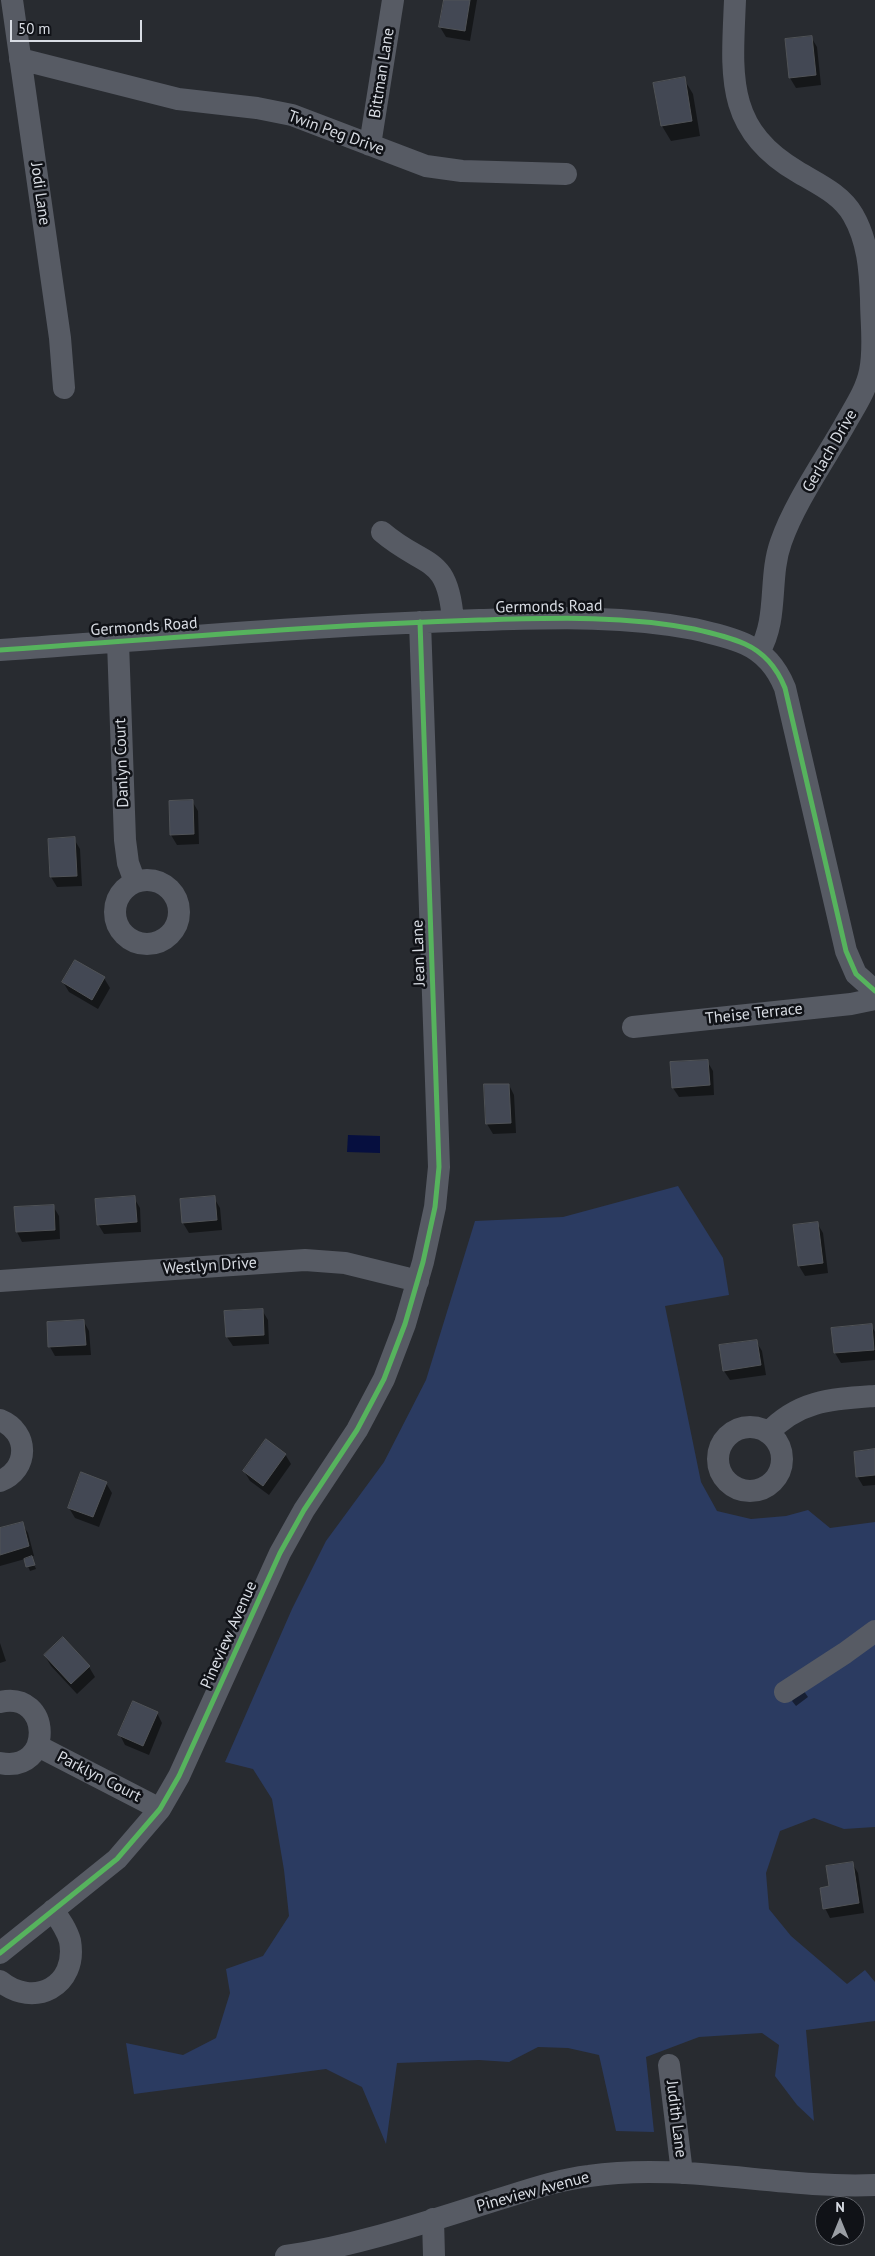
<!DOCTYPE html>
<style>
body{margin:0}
#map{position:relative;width:875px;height:2256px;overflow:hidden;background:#282b30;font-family:"PT Sans",sans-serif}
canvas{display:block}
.north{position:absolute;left:815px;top:2196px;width:50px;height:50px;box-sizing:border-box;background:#101217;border:1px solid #606369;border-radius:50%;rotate:0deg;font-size:14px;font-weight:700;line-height:20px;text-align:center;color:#d8dce3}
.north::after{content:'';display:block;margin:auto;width:18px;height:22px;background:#9a9ea4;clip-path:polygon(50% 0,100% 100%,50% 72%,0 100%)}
.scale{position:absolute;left:10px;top:20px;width:132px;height:22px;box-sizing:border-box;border:2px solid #d8dce3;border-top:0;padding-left:6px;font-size:15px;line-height:18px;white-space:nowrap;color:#d8dce3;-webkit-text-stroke:4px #101217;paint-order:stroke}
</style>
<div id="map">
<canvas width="875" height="2256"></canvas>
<div class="north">N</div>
<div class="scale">50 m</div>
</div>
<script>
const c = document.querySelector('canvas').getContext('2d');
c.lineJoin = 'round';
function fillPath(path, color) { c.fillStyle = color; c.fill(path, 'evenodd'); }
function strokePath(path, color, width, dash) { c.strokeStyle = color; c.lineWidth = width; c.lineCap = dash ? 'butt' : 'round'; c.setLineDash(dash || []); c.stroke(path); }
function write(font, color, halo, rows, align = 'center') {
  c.font = font + ' "PT Sans",sans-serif'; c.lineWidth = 5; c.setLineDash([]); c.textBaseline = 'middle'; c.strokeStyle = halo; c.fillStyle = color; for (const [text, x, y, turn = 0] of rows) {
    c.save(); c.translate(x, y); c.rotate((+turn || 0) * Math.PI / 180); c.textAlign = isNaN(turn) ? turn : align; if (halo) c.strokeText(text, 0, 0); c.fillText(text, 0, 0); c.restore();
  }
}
fillPath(new Path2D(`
 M678,1186L723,1258L729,1295L665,1306L701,1482L717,1511L751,1519L786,1516L808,1510L830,1528L875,1522V1827L844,1829L814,1818L780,1831L766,1873L769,1909L791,1936L847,1984L865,1970L875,1982V2021L806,2030L814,2121L797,2105L775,2076L779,2045L762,2033L699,2037L646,2057L654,2132L616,2131L599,2055L568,2048L538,2047L509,2062L479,2060L397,2063L386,2144L362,2087L326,2069L134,2094L126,2043L183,2055L216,2038L230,1993L226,1969L263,1956L289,1916L284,1870L272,1799L253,1769L225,1762L292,1609L326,1541L384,1462L426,1380L475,1221L563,1217Z`), '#2b3b61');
fillPath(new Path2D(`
 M348,1135L380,1136V1153L347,1152Z`), '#060f3f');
fillPath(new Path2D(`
 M445,0H477L470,41L446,37L440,27Z
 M811,37L817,47L821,85L796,88L790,78Z
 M684,79L693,94L700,136L671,141L662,126Z
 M192,801L198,811L199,844L177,845L171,835Z
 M74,839L80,849L82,886L57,887L51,877Z
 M104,978L110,988L98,1009L69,992L63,982Z
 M707,1061L713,1071L714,1095L679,1097L673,1088Z
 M509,1085L514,1095L516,1133L493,1134L487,1124Z
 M134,1198L140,1208L141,1232L104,1234L98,1224Z
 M214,1198L220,1208L222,1230L189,1233L183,1223Z
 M53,1206L59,1216L60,1239L22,1242L17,1232Z
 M817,1223L823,1233L828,1273L805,1276L799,1266Z
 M262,1310L268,1320L269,1344L233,1346L227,1337Z
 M84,1322L89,1331L91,1355L55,1356L50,1347Z
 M871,1325L875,1332V1360L841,1363L835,1353L833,1329Z
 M756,1341L762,1351L766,1375L730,1380L724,1371Z
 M875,1450V1485L863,1486L857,1476Z
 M285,1454L291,1464L269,1495L250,1481L244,1471Z
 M106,1483L112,1493L99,1527L75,1518L69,1508Z
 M22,1524L28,1533L34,1556L31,1557L36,1569L30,1571L25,1559L0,1566V1530Z
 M63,1639L89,1667L95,1677L77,1694L51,1666L45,1656Z
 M0,1643L6,1661L0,1663Z
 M801,1687L808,1697L796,1706L792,1701Z
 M157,1713L162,1723L149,1755L125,1745L120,1735Z
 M852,1863L858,1873L864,1913L830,1918L825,1908Z`), '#0007');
const building = new Path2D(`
 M444,0H470L465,31L439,27Z
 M812,36L816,75L789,78L785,39Z
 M685,77L692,121L661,126L653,83Z
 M193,800L194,834L170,835L169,801Z
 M75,837L77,876L50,877L48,839Z
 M75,960L105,977L92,1000L62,982Z
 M708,1060L710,1085L672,1088L670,1062Z
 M484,1084H509L511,1123L486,1124Z
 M135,1196L137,1222L97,1225L95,1199Z
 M215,1196L217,1220L182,1223L180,1199Z
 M54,1205L55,1230L16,1232L14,1207Z
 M818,1222L823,1263L798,1266L793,1225Z
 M263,1309L264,1335L226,1337L224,1311Z
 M84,1320L86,1345L48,1347L47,1322Z
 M872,1324L874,1350L834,1353L831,1328Z
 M757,1340L761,1365L723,1371L719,1345Z
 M266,1439L286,1454L263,1486L243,1471Z
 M875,1449V1475L856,1477L854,1452Z
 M81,1472L107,1482L93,1517L68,1508Z
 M23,1522L29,1546L0,1555V1528Z
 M32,1556L35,1565L26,1567L24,1559Z
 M63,1637L90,1666L71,1684L44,1655Z
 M133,1701L158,1712L143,1746L118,1735Z
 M853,1862L859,1903L823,1909L820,1888L829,1886L826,1866Z`);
fillPath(building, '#434854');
strokePath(building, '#505357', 1);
strokePath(new Path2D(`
 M12,0L60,338L64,388
 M735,0C732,74 724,129 798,172C818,184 841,194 853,215C868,241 870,270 871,299C871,323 875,348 870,371C866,391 854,408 844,426C824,461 794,504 781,542C768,578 779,618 759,652
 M20,59L178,99L257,108L292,115L426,166L462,171L566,174
 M370,145L393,0
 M382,532C425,569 448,553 453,621
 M118,642L125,840L128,863L135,882
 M0,650C160,639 319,625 479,620C551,618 623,615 694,629C712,633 729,637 745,644C765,653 777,668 785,688L846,951L856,974L875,991
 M115 912a32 32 0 1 1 64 0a32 32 0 1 1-64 0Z
 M633,1027L851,1004L875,999
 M0,1281L305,1260L345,1263L418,1281
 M0,1420C30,1432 29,1470 0,1481
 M718 1459a32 32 0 1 1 64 0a32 32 0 1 1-64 0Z
 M768,1433C799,1400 832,1399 875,1396
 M785,1692L845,1653L875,1631
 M0,1702C52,1690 54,1774 0,1763
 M38,1746L160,1809
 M0,1953L117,1859L160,1809L179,1776L280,1553L304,1510L357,1430L384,1379L405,1324L423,1262L435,1207L439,1167L420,622
 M0,1981C34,2009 78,1986 70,1941C67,1930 60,1920 53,1910
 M669,2065L682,2173
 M433,2219L434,2256
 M286,2256C356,2246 423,2223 490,2202C523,2192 555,2180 589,2176C684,2162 779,2189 875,2185`), '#575b64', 22);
strokePath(new Path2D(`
 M0,650C160,639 319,625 479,620C551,618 623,615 694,629C712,633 729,637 745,644C765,653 777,668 785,688L846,951L856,974L875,991
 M0,1953L117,1859L160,1809L179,1776L280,1553L304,1510L357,1430L384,1379L405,1324L423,1262L435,1207L439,1167L420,622`), '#56b35d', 5);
write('16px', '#d8dce3', '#101217', [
 ["Bittman Lane",382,73,-81],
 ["Twin Peg Drive",336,133,20],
 ["Jodi Lane",40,194,82],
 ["Gerlach Drive",830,451,-60],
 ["Germonds Road",549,607,-1],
 ["Germonds Road",144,627,-4],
 ["Danlyn Court",122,763,-92],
 ["Jean Lane",419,953,-92],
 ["Theise Terrace",754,1014,-6],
 ["Westlyn Drive",210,1266,-4],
 ["Pineview Avenue",229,1635,-66],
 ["Parklyn Court",99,1777,27],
 ["Judith Lane",676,2119,83],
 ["Pineview Avenue",533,2192,-15]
]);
</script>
